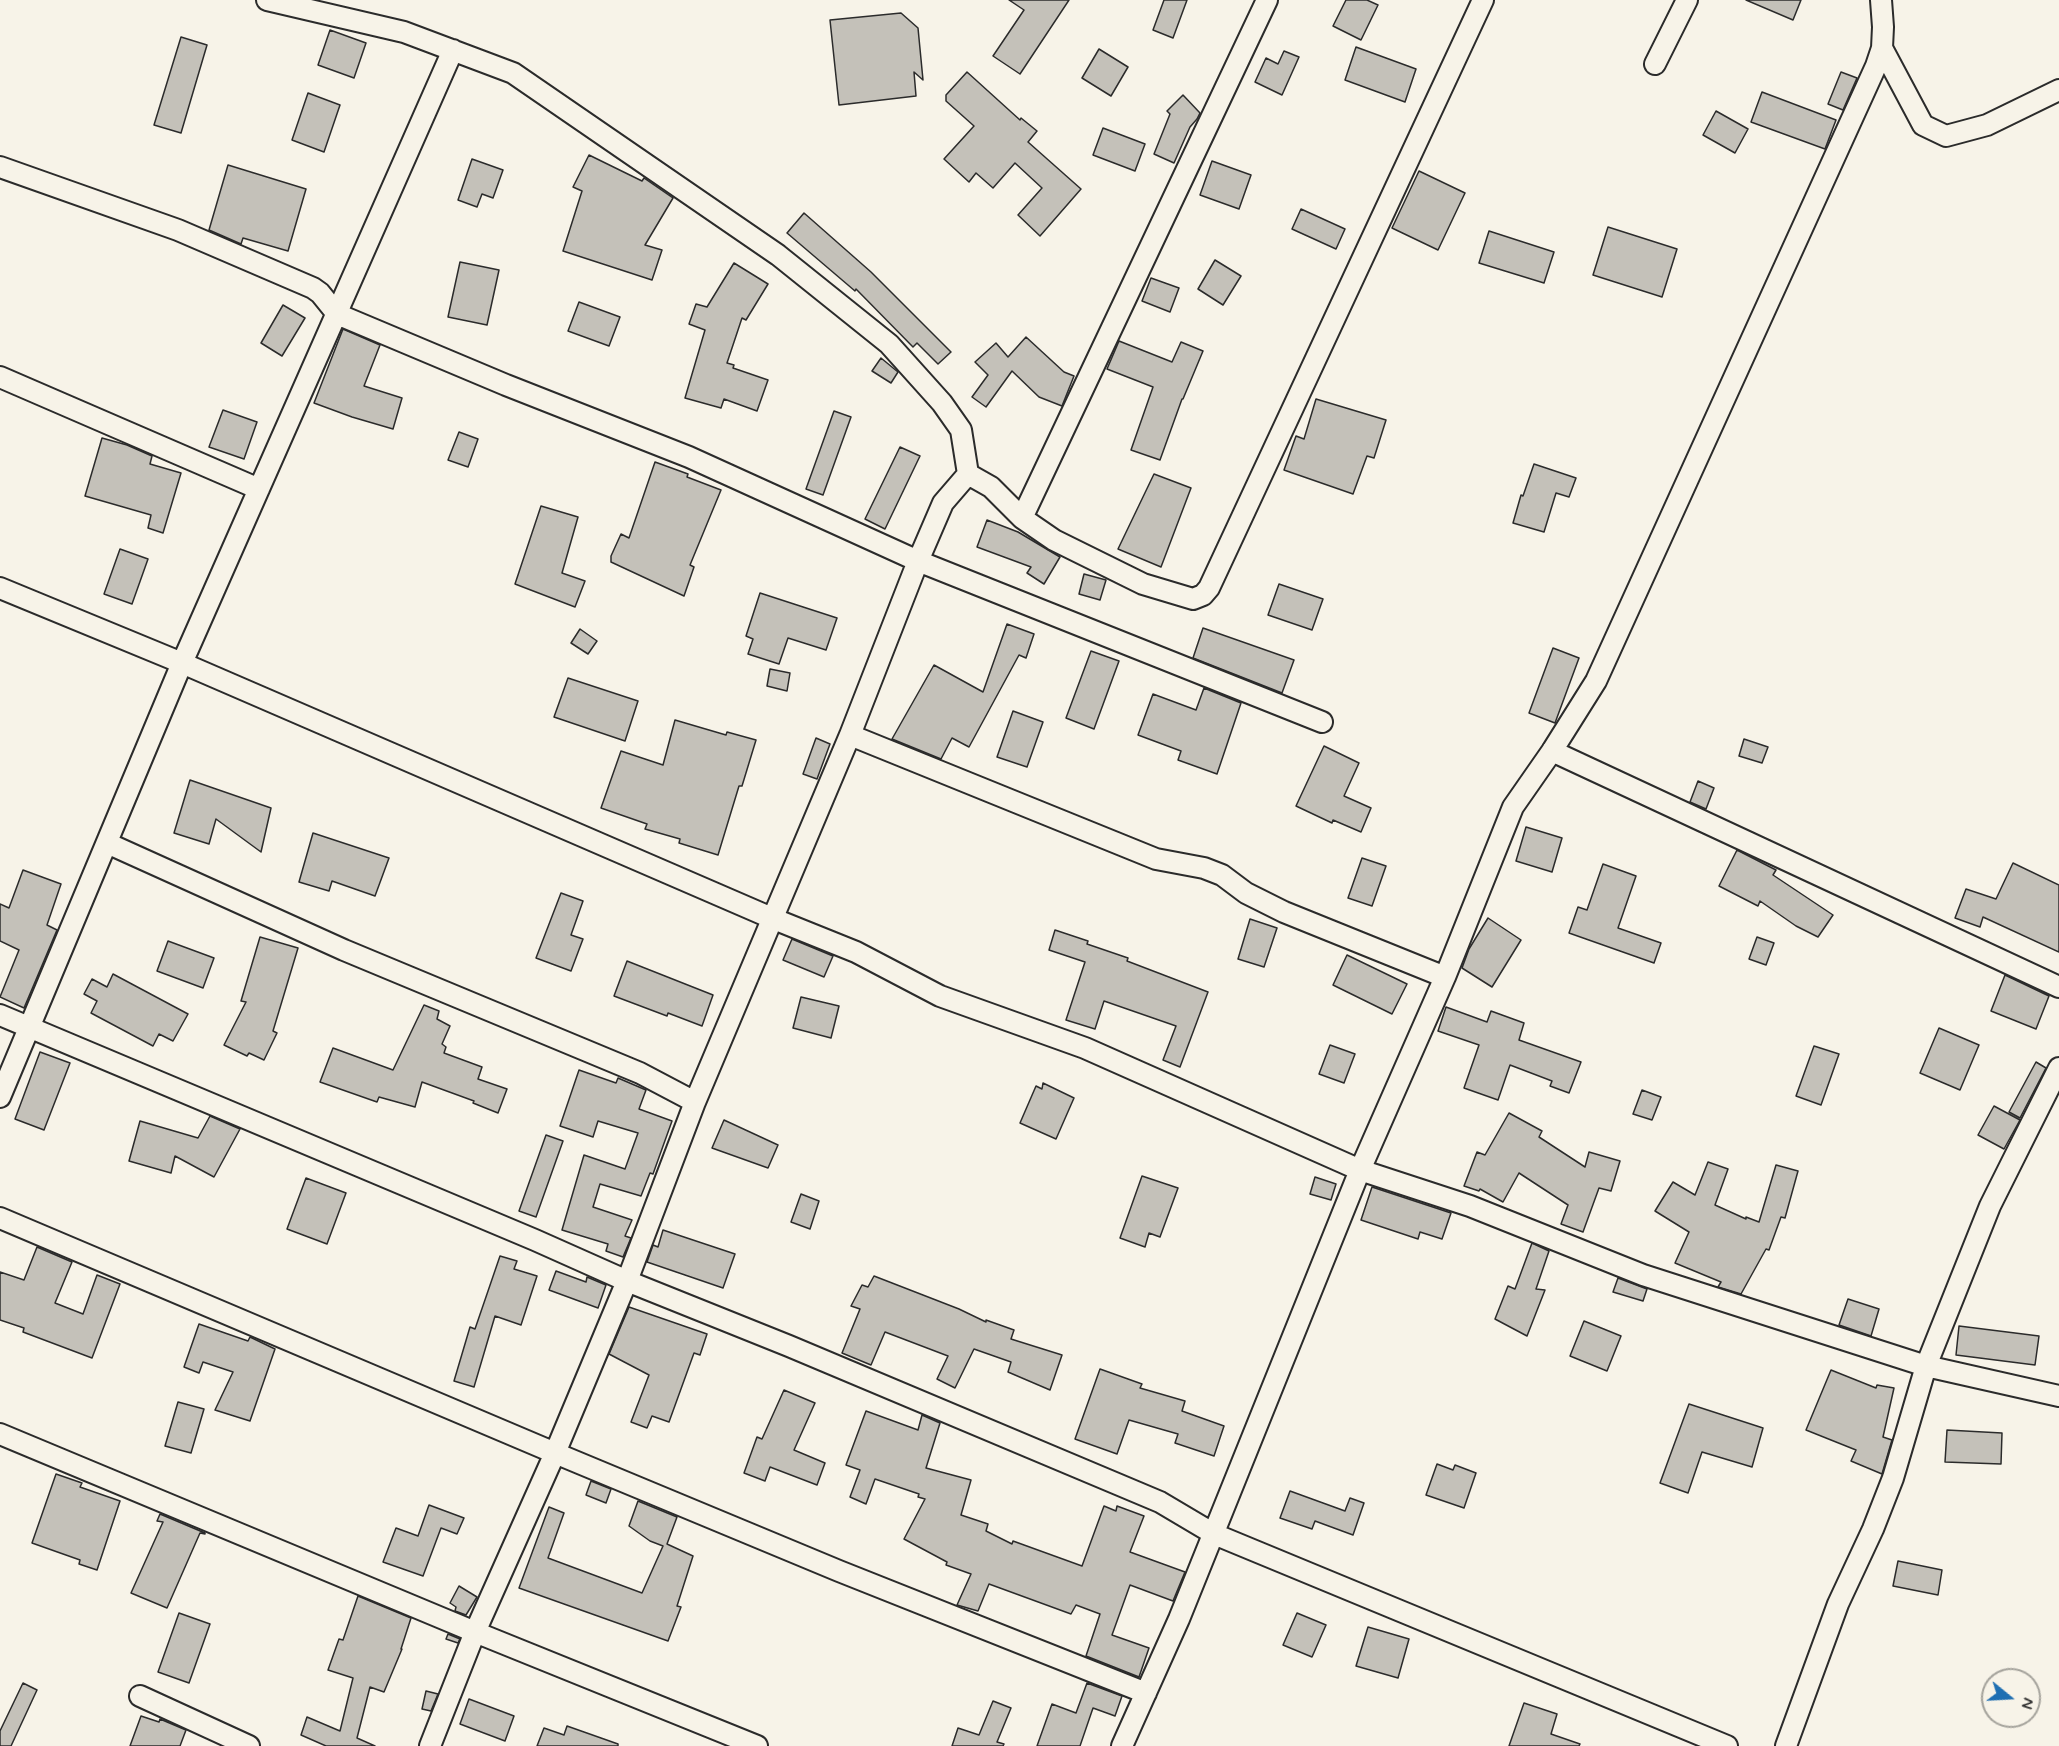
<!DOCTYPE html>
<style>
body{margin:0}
#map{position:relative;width:2059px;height:1746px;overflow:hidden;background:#f7f3e8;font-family:Mynerve,sans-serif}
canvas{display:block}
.north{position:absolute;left:1981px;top:1668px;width:60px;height:60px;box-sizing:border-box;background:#f7f3e8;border:2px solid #a5a39c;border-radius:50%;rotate:108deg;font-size:16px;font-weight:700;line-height:24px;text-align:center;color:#2b2b2b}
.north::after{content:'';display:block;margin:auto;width:21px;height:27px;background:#1f6fb2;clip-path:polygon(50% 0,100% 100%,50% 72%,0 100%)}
</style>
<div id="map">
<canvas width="2059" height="1746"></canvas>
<div class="north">N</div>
</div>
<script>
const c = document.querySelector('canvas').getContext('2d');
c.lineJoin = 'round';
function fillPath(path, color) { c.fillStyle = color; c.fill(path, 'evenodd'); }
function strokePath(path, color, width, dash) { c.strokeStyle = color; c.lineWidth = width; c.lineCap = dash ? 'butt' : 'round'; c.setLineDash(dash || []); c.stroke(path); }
const building = new Path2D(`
 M1009,0H1069L1020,74L993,56L1024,10Z
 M1164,0H1187L1173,38L1153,30Z
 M1346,0H1367L1378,5L1361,40L1333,26Z
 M1746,0H1801L1793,20Z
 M901,13L918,28L923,80L914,72L916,96L839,105L830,20Z
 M330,30L366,43L354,78L318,65Z
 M181,37L207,45L181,133L154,125Z
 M1356,47L1416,69L1405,102L1345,80Z
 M1099,49L1128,67L1111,96L1082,78Z
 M1284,51L1299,57L1282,95L1255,82L1266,58L1278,64Z
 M967,72L1020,120L1021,118L1037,131L1028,142L1081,189L1040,236L1018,215L1042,188L1015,163L993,188L976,173L969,182L944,159L974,126L946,101V95Z
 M1841,72L1857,78L1843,110L1828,104Z
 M1762,92L1836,120L1825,149L1751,122Z
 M308,93L340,105L324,152L292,140Z
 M1183,95L1200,113L1197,119L1190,127L1174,163L1154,154L1170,114L1167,111Z
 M1716,111L1748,129L1735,153L1703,135Z
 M1103,128L1145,144L1135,171L1093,155Z
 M589,155L642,181L644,178L673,198L645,245L662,250L652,280L563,251L582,191L573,187Z
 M472,159L503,170L493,198L482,194L477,207L458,200Z
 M1212,161L1251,175L1239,209L1200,195Z
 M228,165L306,189L288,251L243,238L241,244L209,230Z
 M1419,171L1465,193L1438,250L1392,228Z
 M1301,209L1345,229L1336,249L1292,229Z
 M804,213L871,272L951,352L938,364L917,343L913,347L856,289L855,291L787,233Z
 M1608,227L1677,249L1662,297L1593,275Z
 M1489,231L1554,252L1544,283L1479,263Z
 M1215,260L1241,276L1223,305L1198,289Z
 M460,262L499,270L487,325L448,317Z
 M734,263L768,284L746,320L742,318L727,363L734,365L733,368L768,380L757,411L724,399L721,408L685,398L705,330L689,324L696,304L707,307Z
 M1151,278L1179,288L1170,312L1142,301Z
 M579,302L620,317L609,346L568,331Z
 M283,305L305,318L282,356L261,343Z
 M343,329L380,345L364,386L402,398L393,429L352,417L314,403Z
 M1026,337L1064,372L1074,376L1062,406L1039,397L1012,371L986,407L972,397L988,375L975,362L996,343L1008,357Z
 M1119,341L1172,362L1181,342L1203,351L1183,399H1182L1160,460L1131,450L1153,387L1107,369Z
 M881,358L898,372L891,383L872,371Z
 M1316,399L1386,420L1374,458L1367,456L1353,494L1284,470L1296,436L1304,439Z
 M223,410L257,422L244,459L209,447Z
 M834,411L851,417L823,495L806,489Z
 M459,432L478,439L468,467L448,460Z
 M102,438L127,445L152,456L150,464L181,473L163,533L148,528L151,515L85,496Z
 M900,447L920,456L885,529L865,519Z
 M655,462L688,474L687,477L721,490L690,565L694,567L684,596L611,562V556L621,534L629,538Z
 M1534,464L1576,478L1569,497L1556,493L1544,532L1513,523L1521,495L1523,496Z
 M1154,474L1191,488L1161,567L1118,549Z
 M541,506L578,517L562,573L585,581L575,607L515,584Z
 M987,520L1018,532L1060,557L1044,584L1027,573L1031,567L977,547Z
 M120,549L148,559L132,604L104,594Z
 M1084,574L1106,580L1100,600L1079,594Z
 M1279,584L1323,599L1312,630L1268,615Z
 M760,593L837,618L826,650L788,638L779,664L748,654L753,639L746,636Z
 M1007,624L1034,634L1026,658L1019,655L969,747L952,738L941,759L892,739L934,665L983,692Z
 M1203,628L1294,660L1282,693L1193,658Z
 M580,629L597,641L588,654L571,643Z
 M1553,648L1579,658L1555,723L1529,713Z
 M1091,651L1119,661L1094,729L1066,718Z
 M770,669L790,673L787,691L767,686Z
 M568,678L638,701L625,741L554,717Z
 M1204,688L1241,703L1217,774L1178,760L1181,751L1138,735L1153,694L1196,710Z
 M1013,711L1043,722L1027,767L997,757Z
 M675,720L726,735L727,732L756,740L742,786H739L718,855L679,843L680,839L645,829L647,824L601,808L621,751L663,765Z
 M816,738L830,744L817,779L803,774Z
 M1744,739L1768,747L1762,763L1739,756Z
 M1324,746L1359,763L1344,796L1371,808L1361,832L1333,820L1332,823L1296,806Z
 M190,780L271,808L261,852L216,819L209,844L174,833Z
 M1698,781L1714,788L1706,809L1690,802Z
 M1526,827L1562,838L1552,872L1516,861Z
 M313,833L389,858L375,896L332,881L329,891L299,882Z
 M1737,850L1776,870L1773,875L1833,915L1818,937L1796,926L1760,901L1758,906L1719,886Z
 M1362,858L1386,866L1372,906L1348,898Z
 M2013,863L2059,885V952L1983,917L1980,927L1955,918L1966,889L1996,899Z
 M1603,864L1636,876L1618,928L1661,943L1654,963L1569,933L1578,907L1587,910Z
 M23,870L61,884L47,925L57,930L24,1008L0,997L19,950L0,941V904L9,908Z
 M561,893L583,901L571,935L583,939L571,971L536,958Z
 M1488,918L1521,940L1492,987L1462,968L1469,949Z
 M1250,919L1277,928L1264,967L1238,959Z
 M1055,930L1088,941L1087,944L1128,958L1127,961L1208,992L1180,1067L1163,1060L1176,1026L1104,1001L1095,1029L1066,1020L1085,962L1049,950Z
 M260,937L298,948L273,1031L277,1033L264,1060L249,1053L247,1056L224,1045L246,1002L241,1001Z
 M1757,937L1774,943L1766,965L1749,959Z
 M792,939L833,956L824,977L783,960Z
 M168,941L214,958L203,988L157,971Z
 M1347,955L1407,984L1392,1014L1333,985Z
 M627,961L713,995L702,1026L668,1013L667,1016L614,996Z
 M113,974L188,1014L173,1041L159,1034L153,1046L91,1013L97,1001L84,994L92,979L107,987Z
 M2005,975L2049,996L2036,1029L1991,1011Z
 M801,997L839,1006L831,1038L793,1028Z
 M424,1005L439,1011L437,1019L450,1026L442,1044L446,1047L444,1053L482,1067L478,1079L507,1089L498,1113L473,1103L474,1101L422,1082L415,1107L379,1097L377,1102L320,1082L333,1048L393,1070Z
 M1446,1007L1487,1022L1491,1011L1524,1023L1519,1040L1581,1062L1569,1093L1550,1086L1552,1081L1510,1065L1498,1100L1464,1088L1479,1045L1438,1031Z
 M1939,1028L1979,1045L1960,1090L1920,1073Z
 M1330,1045L1355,1054L1344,1083L1319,1074Z
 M1814,1046L1839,1054L1821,1105L1796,1096Z
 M40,1052L70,1063L44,1130L15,1119Z
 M2036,1062L2046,1068L2020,1118L2009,1112Z
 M579,1070L616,1083L618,1078L646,1090L639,1109L672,1121L653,1174L650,1173L641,1196L600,1184L593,1207L632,1220L625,1236L631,1238L623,1257L606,1251L608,1244L562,1230L584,1155L625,1169L638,1133L598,1121L593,1137L560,1126Z
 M1043,1083L1074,1098L1056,1139L1020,1123L1036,1086L1042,1089Z
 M1642,1090L1661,1097L1652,1120L1633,1114Z
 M1994,1106L2020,1120L2004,1149L1978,1135Z
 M1509,1113L1542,1131L1539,1137L1585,1167L1589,1152L1620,1161L1611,1191L1599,1188L1583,1232L1561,1224L1568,1205L1519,1173L1503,1202L1480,1189L1479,1191L1464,1186L1477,1152L1485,1155Z
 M210,1116L240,1129L214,1177L175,1156L171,1173L129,1161L140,1121L198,1138Z
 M724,1120L778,1145L768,1168L712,1148Z
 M546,1135L563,1141L536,1217L519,1211Z
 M1708,1162L1728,1169L1715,1205L1746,1219V1217L1759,1222L1776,1165L1798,1171L1785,1218L1781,1217L1769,1250L1766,1249L1741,1294L1718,1287L1721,1282L1675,1263L1689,1232L1655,1211L1673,1182L1695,1195Z
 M1142,1176L1178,1188L1160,1237L1149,1233L1145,1247L1120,1238Z
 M1315,1177L1336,1184L1331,1200L1310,1194Z
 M306,1178L346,1193L327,1244L287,1229Z
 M1372,1187L1451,1213L1442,1239L1420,1232L1418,1239L1361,1220Z
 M801,1194L819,1201L810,1229L791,1222Z
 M663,1230L735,1254L723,1288L647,1262L653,1245L658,1247Z
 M1532,1243L1549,1251L1536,1289L1545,1290L1527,1336L1495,1319L1508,1286L1515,1289Z
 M37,1247L72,1262L55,1303L83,1314L97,1275L120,1284L92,1358L23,1332L24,1328L0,1320V1272L24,1280Z
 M500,1256L517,1261L514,1269L537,1276L521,1325L495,1316L474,1387L454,1381L470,1327L475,1329Z
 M556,1271L586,1282L587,1277L606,1285L598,1308L549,1290Z
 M874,1276L959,1309L986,1322V1320L1014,1330L1011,1339L1062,1355L1050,1390L1008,1372L1011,1362L974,1349L955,1388L937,1379L948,1356L885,1332L871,1365L842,1353L860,1309L851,1306L862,1285L868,1287Z
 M1618,1278L1647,1289L1643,1301L1613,1292Z
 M1848,1299L1879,1309L1871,1336L1839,1325Z
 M629,1307L707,1334L700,1355L694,1353L669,1422L652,1416L647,1428L631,1422L649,1375L609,1354Z
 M1584,1321L1621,1336L1607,1371L1570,1356Z
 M199,1324L248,1341L250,1337L275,1349L250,1421L215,1410L233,1372L203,1362L199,1373L184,1367Z
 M1959,1326L2039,1336L2035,1365L1956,1355Z
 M1100,1369L1142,1384L1140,1388L1185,1401L1182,1411L1224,1426L1214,1456L1175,1443L1178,1434L1129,1420L1117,1454L1075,1439Z
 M1831,1370L1876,1388L1877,1385L1894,1388L1883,1437L1892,1440L1882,1474L1851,1461L1856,1450L1806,1430Z
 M784,1390L815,1403L794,1450L825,1463L817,1485L770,1467L765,1481L744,1473L757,1437L762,1439Z
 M178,1402L204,1409L191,1453L165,1446Z
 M1689,1404L1763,1428L1752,1467L1702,1452L1688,1493L1660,1483Z
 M866,1411L918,1430L922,1415L940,1423L926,1468L971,1480L961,1515L988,1524L986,1531L1012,1544L1013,1541L1082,1566L1104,1506L1116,1511L1117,1506L1144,1516L1130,1552L1185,1572L1173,1601L1130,1585L1112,1635L1149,1648L1139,1677L1086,1656L1100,1614L1076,1605L1071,1614L989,1584L978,1611L957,1605L971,1574L946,1565L947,1562L904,1539L925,1499L918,1497L919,1494L875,1479L866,1504L850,1497L860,1470L846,1465Z
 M1947,1430L2002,1433L2001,1464L1945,1462Z
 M1437,1464L1453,1470L1455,1465L1476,1473L1464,1508L1426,1495Z
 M56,1474L82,1483L80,1487L120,1501L97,1570L79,1564L80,1560L32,1543Z
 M591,1481L611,1489L606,1503L586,1495Z
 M1290,1491L1345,1511L1350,1498L1364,1503L1353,1535L1315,1521L1312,1529L1280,1518Z
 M638,1501L677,1517L667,1544L693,1556L677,1606L681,1607L668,1641L519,1588L549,1507L564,1513L548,1558L642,1593L663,1546L650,1541L629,1526Z
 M429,1505L464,1518L457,1534L441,1528L423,1576L383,1562L396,1528L418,1536Z
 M160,1514L205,1533V1534L200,1533L167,1608L131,1593L163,1522L157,1521Z
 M1898,1561L1942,1570L1938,1595L1893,1586Z
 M459,1586L477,1597L466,1615L455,1611L456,1607L450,1603Z
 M358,1596L411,1618L401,1649H402L384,1692L370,1687L357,1738L375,1746H326L301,1735L307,1717L340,1731L353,1678L328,1670L339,1639L343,1640Z
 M179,1613L210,1624L189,1683L158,1672Z
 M1297,1613L1326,1625L1312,1657L1283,1645Z
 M1368,1627L1409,1639L1398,1678L1356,1666Z
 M448,1634L460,1639L458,1643L446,1639Z
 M23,1683L37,1690L11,1746H0V1731Z
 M1087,1683L1122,1696L1115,1716L1093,1708L1080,1746H1037L1052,1704L1076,1713Z
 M426,1691L438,1694L431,1711L422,1709Z
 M469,1699L514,1716L505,1741L460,1724Z
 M993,1701L1011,1708L997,1742L1004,1744L1003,1746H952L958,1728L979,1735Z
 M1524,1703L1557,1714L1551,1734L1580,1744L1579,1746H1509Z
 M141,1716L159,1722L160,1719L186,1730L180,1746H130Z
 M567,1726L618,1744V1746H537L544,1728L564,1735Z`);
fillPath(building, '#c4c1b9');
strokePath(building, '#2b2b2b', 1.5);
const minor = new Path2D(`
 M267,0L404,32L513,73L778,255L889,344L942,403L961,430L968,474
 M1882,48L1923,125L1946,136L1987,125L2059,90
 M1655,64L1687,0
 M0,167L178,230L313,288L320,293L337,314L506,385L689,457L918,561L1322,722
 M0,377L259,489
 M968,474L991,487L1022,518L1054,540L1143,584L1193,599L1203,595L1209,588L1483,0
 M1022,518L1267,0
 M0,588L182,663L774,919L856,952L940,996L1085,1048L1360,1170L1470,1206L1643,1275L1926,1366L2059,1396
 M850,735L1156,859L1204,868L1222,875L1246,893L1284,912L1445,977
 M1552,751L2059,987
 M107,843L344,950L640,1073L695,1102
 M0,1015L535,1240L627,1281L789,1346L1160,1502L1214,1534L1727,1746
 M0,1097L182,663L453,50
 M0,1218L555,1453L839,1571L1146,1693
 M0,1434L475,1632L757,1746
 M140,1696L249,1746
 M430,1746L475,1632L555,1453L627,1281L695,1102L850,735L918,561L943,503L968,474
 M1122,1746L1179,1619L1360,1170L1445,977L1513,807L1552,751L1596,681L1876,66L1882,48L1883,27L1881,0
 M1786,1746L1838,1604L1873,1529L1893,1478L1926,1366L1990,1206L2059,1068`);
strokePath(minor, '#2b2b2b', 24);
strokePath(minor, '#f7f3e8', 20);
</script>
